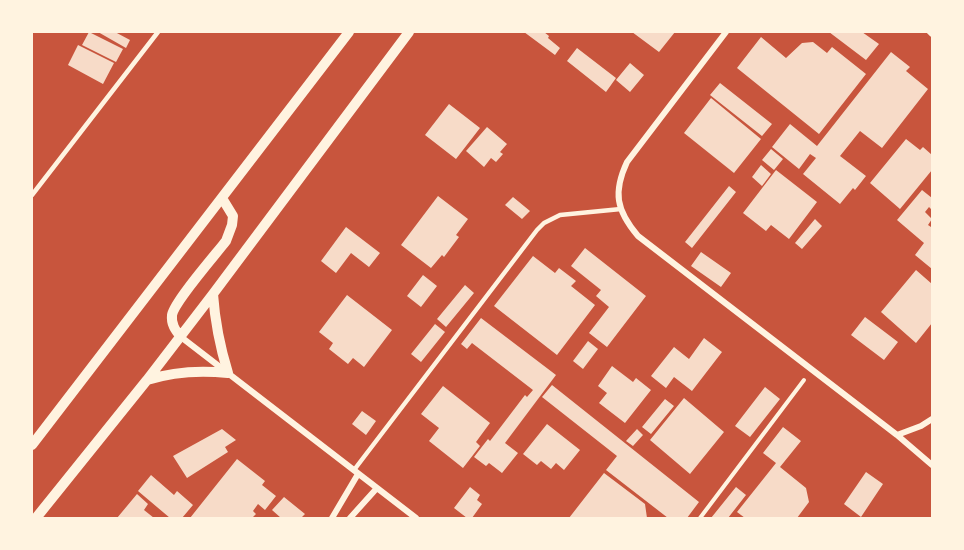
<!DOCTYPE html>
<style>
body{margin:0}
#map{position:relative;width:964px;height:550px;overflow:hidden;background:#c8553d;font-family:Jost,sans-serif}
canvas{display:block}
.frame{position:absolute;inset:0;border:33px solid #fff3e0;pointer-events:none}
</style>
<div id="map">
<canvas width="964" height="550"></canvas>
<div class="frame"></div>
</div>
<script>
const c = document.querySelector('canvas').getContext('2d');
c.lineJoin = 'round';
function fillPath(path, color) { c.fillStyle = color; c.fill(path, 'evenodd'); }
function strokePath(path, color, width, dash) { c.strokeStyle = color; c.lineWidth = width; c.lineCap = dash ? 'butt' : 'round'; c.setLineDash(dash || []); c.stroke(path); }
fillPath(new Path2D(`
 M89,32L123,49L116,62L82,45Z
 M98,32H115L130,40L126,48Z
 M524,32H544L549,36L548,38L560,48L555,55Z
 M632,32H675L659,52Z
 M829,32H862L879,44L866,60Z
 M761,37L786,58L802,43L813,42L827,53L832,47L866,74L819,134L737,68Z
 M78,45L114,63L103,84L68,65Z
 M577,48L616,78L606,92L567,61Z
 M891,52L910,67L906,71L928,89L882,148L860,131L840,156L866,176L855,190L853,188L840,204L803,174L816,158L810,154L799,169L772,147L790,124L817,146Z
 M630,63L644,75L630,92L616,80Z
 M720,83L772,124L762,136L710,95Z
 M711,98L761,139L734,173L684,133Z
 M449,104L480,128L456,159L425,135Z
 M487,127L507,144L500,152L503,154L496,162L491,158L484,167L466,151Z
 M906,139L920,150L923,147L932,155V170L900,209L870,183Z
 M771,149L783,159L774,170L762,160Z
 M761,165L771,174L762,186L752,177Z
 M776,170L817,202L789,239L771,225L766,231L743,213Z
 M729,186L736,192L692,248L685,242Z
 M922,190L932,198V210L929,207L925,212L932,219L928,225L931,227L932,225V269L915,255L924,243L897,220Z
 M438,196L468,219L456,235L459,237L444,257L442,255L431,268L401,245Z
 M513,197L530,211L522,219L505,205Z
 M815,219L822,226L802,249L795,243Z
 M346,227L380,253L369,267L351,253L336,273L321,261Z
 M585,248L646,296L607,347L589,333L609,307L596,296L601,290L571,266Z
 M701,252L731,273L721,287L691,266Z
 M533,256L555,273L559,268L576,281L571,286L595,305L557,355L494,306Z
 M916,270L932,284V323L916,343L881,312Z
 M423,275L437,286L421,307L407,296Z
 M465,285L474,293L446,327L437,319Z
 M347,295L392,330L364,367L353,358L348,364L329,349L333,343L319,332Z
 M865,317L898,342L884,360L851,335Z
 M481,318L556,375L505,443L518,453L502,473L489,463L486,466L474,457L488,439L490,441L525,395L527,397L533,390L472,343L467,349L461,344Z
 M435,324L445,332L421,362L411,354Z
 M704,338L722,352L692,391L674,377L666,388L651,376L674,347L689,359Z
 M588,341L598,349L583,369L573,361Z
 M612,366L633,382L636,378L651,390L625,423L599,403L607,393L598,386Z
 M552,385L699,502L687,518H668L606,470L617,456L542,397Z
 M443,386L490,423L476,442L480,446L463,468L429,441L439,428L421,414Z
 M765,387L780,399L750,437L735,426Z
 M684,398L724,432L690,474L650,440Z
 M665,399L674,406L651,434L642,427Z
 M362,411L376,421L366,435L352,424Z
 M547,424L580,450L564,470L556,463L551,469L541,461L537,465L523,454Z
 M783,427L801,441L780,467L806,488L809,502L797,518H745L737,512L776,463L763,453Z
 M222,429L236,440L225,447L228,452L187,478L173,456Z
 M637,429L643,435L633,446L626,441Z
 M237,459L265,481L262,485L276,496L265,510L258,504L253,511L256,514L252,518H190Z
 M866,472L883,484L861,517L844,504Z
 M604,473L645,504L647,518H569Z
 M151,475L174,495L177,491L193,505L182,518H170L138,491Z
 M470,487L480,495L477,500L482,504L472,518H467L454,508Z
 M736,487L746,495L728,518H711Z
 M137,494L148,504L144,510L154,518H117Z
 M284,497L305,514L301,518H281L272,510Z`), '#f7dbc8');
strokePath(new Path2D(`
 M700,518L804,380`), '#fff3e0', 4);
strokePath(new Path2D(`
 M32,195L158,32
 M354,470L537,230L544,223L560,215L621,209`), '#fff3e0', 4.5);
strokePath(new Path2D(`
 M726,32L627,162C613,192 616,210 638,236L897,435L932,465
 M930,32L932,34
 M181,337L416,518
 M897,435L921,426L932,419
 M332,518L358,474
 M350,518L377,488`), '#fff3e0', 6);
strokePath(new Path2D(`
 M181,337C175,330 171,324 172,315C174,302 216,254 226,241L232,225L233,216L222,198
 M147,380C175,371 200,370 228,373C220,347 215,322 213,294
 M32,445L349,32
 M36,518L147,380L213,294L409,32`), '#fff3e0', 10);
</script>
